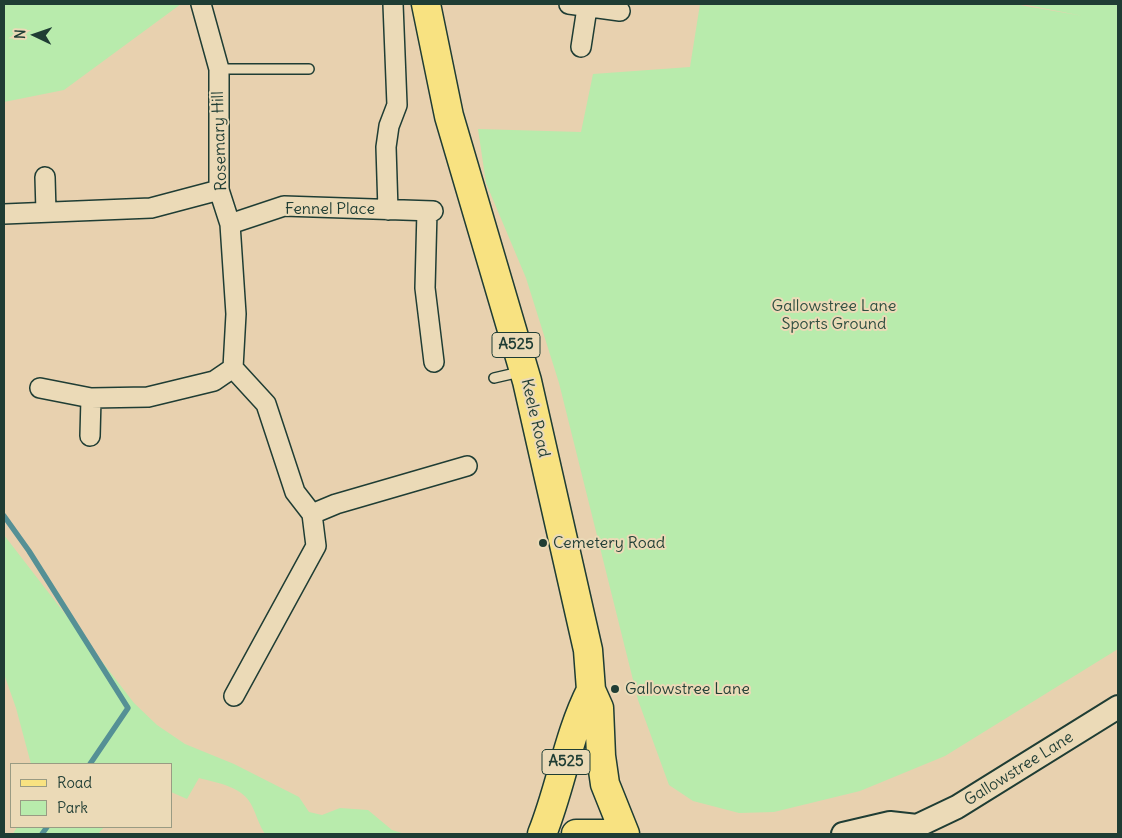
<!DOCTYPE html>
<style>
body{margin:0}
#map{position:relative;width:1122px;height:838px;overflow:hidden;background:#e8d1af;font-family:Delius,sans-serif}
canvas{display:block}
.frame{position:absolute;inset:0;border:5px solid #1f3d34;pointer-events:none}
.legend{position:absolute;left:10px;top:763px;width:162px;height:65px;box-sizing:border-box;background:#ebdab7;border:1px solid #999b83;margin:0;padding:6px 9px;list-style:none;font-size:15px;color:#1f3d34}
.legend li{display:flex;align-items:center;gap:10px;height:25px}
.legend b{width:25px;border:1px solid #999b83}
.north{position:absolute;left:10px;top:10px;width:50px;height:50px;-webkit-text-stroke:4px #ebdab7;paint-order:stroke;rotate:273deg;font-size:14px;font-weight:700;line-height:20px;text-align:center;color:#1f3d34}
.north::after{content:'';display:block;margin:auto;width:18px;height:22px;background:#1f3d34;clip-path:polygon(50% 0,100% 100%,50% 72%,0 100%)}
</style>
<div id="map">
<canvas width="1122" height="838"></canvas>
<div class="frame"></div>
<ul class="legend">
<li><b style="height:6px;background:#f8e281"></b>Road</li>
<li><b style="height:14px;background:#b8ebac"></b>Park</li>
</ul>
<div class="north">N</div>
</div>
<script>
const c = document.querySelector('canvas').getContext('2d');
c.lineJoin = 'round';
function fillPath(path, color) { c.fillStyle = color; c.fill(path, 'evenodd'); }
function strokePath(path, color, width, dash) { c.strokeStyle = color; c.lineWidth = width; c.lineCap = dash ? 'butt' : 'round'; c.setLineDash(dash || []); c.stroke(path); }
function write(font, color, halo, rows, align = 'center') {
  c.font = font + ' Delius,sans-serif'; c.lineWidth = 4; c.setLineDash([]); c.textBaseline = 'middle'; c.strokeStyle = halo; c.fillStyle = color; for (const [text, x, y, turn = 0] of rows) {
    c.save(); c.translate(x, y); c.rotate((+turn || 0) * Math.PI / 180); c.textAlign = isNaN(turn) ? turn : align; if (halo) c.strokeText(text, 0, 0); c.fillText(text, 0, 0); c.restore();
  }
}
fillPath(new Path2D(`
 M4,4H181L64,90L4,102Z
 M700,4H1014L1083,16L1022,4H1118V649L945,756L860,791L774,812L739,813L693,801L669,785L638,700L559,383L526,278L486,183L478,129L581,132L593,74L690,67Z
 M4,535L134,703L157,725L185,744L234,764L299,797L309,812L322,815L340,808L368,810L392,830L405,834H265C259,825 257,816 252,806C243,786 217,783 199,778L187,799L171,792V764H31L16,708L4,674Z
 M17,827H104L98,834H13Z`), '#b8ebac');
strokePath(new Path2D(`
 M4,516L29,551L128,708L90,764
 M42,834L47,827`), '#559095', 5.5);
const service = new Path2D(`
 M219,69H309
 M494,378L520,372`);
const minor = new Path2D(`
 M201,4L219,69V190L230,224L236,314L233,368
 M569,4L620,11
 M581,47L587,8
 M45,177L46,212
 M388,210L386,147L389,126L397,105L393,4
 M427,211L425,288L434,362
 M4,214L151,208L219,190
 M230,224L284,206L433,211
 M233,368L266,404L295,492L312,514L316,546L234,696
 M40,388L91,398L148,397L214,381L233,368
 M90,436L91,398
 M312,514L336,504L467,466`);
const tertiary = new Path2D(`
 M843,834L890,823L917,826
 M909,834L917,826L957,807L1118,707`);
const primary = new Path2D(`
 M426,4L449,116L527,381L588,650L591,690L599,708L601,756L605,784L625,834
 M542,834C561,787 568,735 591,690
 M576,834H608`);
strokePath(service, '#1f3d34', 12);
strokePath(minor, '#1f3d34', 22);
strokePath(tertiary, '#1f3d34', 26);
strokePath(primary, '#1f3d34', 31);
strokePath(service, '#ebdab7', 9);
strokePath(minor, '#ebdab7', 19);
strokePath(tertiary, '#ebdab7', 22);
strokePath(primary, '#f8e281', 28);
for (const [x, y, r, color] of [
 [543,543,5,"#1f3d34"],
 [615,689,5,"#1f3d34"]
]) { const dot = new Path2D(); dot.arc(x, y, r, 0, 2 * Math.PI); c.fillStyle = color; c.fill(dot); strokePath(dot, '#ebdab7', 2); }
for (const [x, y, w] of [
 [516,345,48],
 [566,762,48]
]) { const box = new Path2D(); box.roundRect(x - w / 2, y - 12.5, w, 25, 4); c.fillStyle = '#ebdab7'; c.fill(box); strokePath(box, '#1f3d34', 1); }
write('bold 15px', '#1f3d34', null, [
 ["A525",516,345],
 ["A525",566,762]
]);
write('16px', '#1f3d34', '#ebdab7', [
 ["Rosemary Hill",220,141,-92],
 ["Fennel Place",330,209],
 ["Keele Road",535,418,77],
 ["Gallowstree Lane",1019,769,-32]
]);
write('16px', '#2e4e40', '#ebdab7', [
 ["Gallowstree Lane",834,306],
 ["Sports Ground",834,324]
]);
write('16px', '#1f3d34', '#ebdab7', [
 ["Cemetery Road",553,543],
 ["Gallowstree Lane",625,689]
], 'left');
</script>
